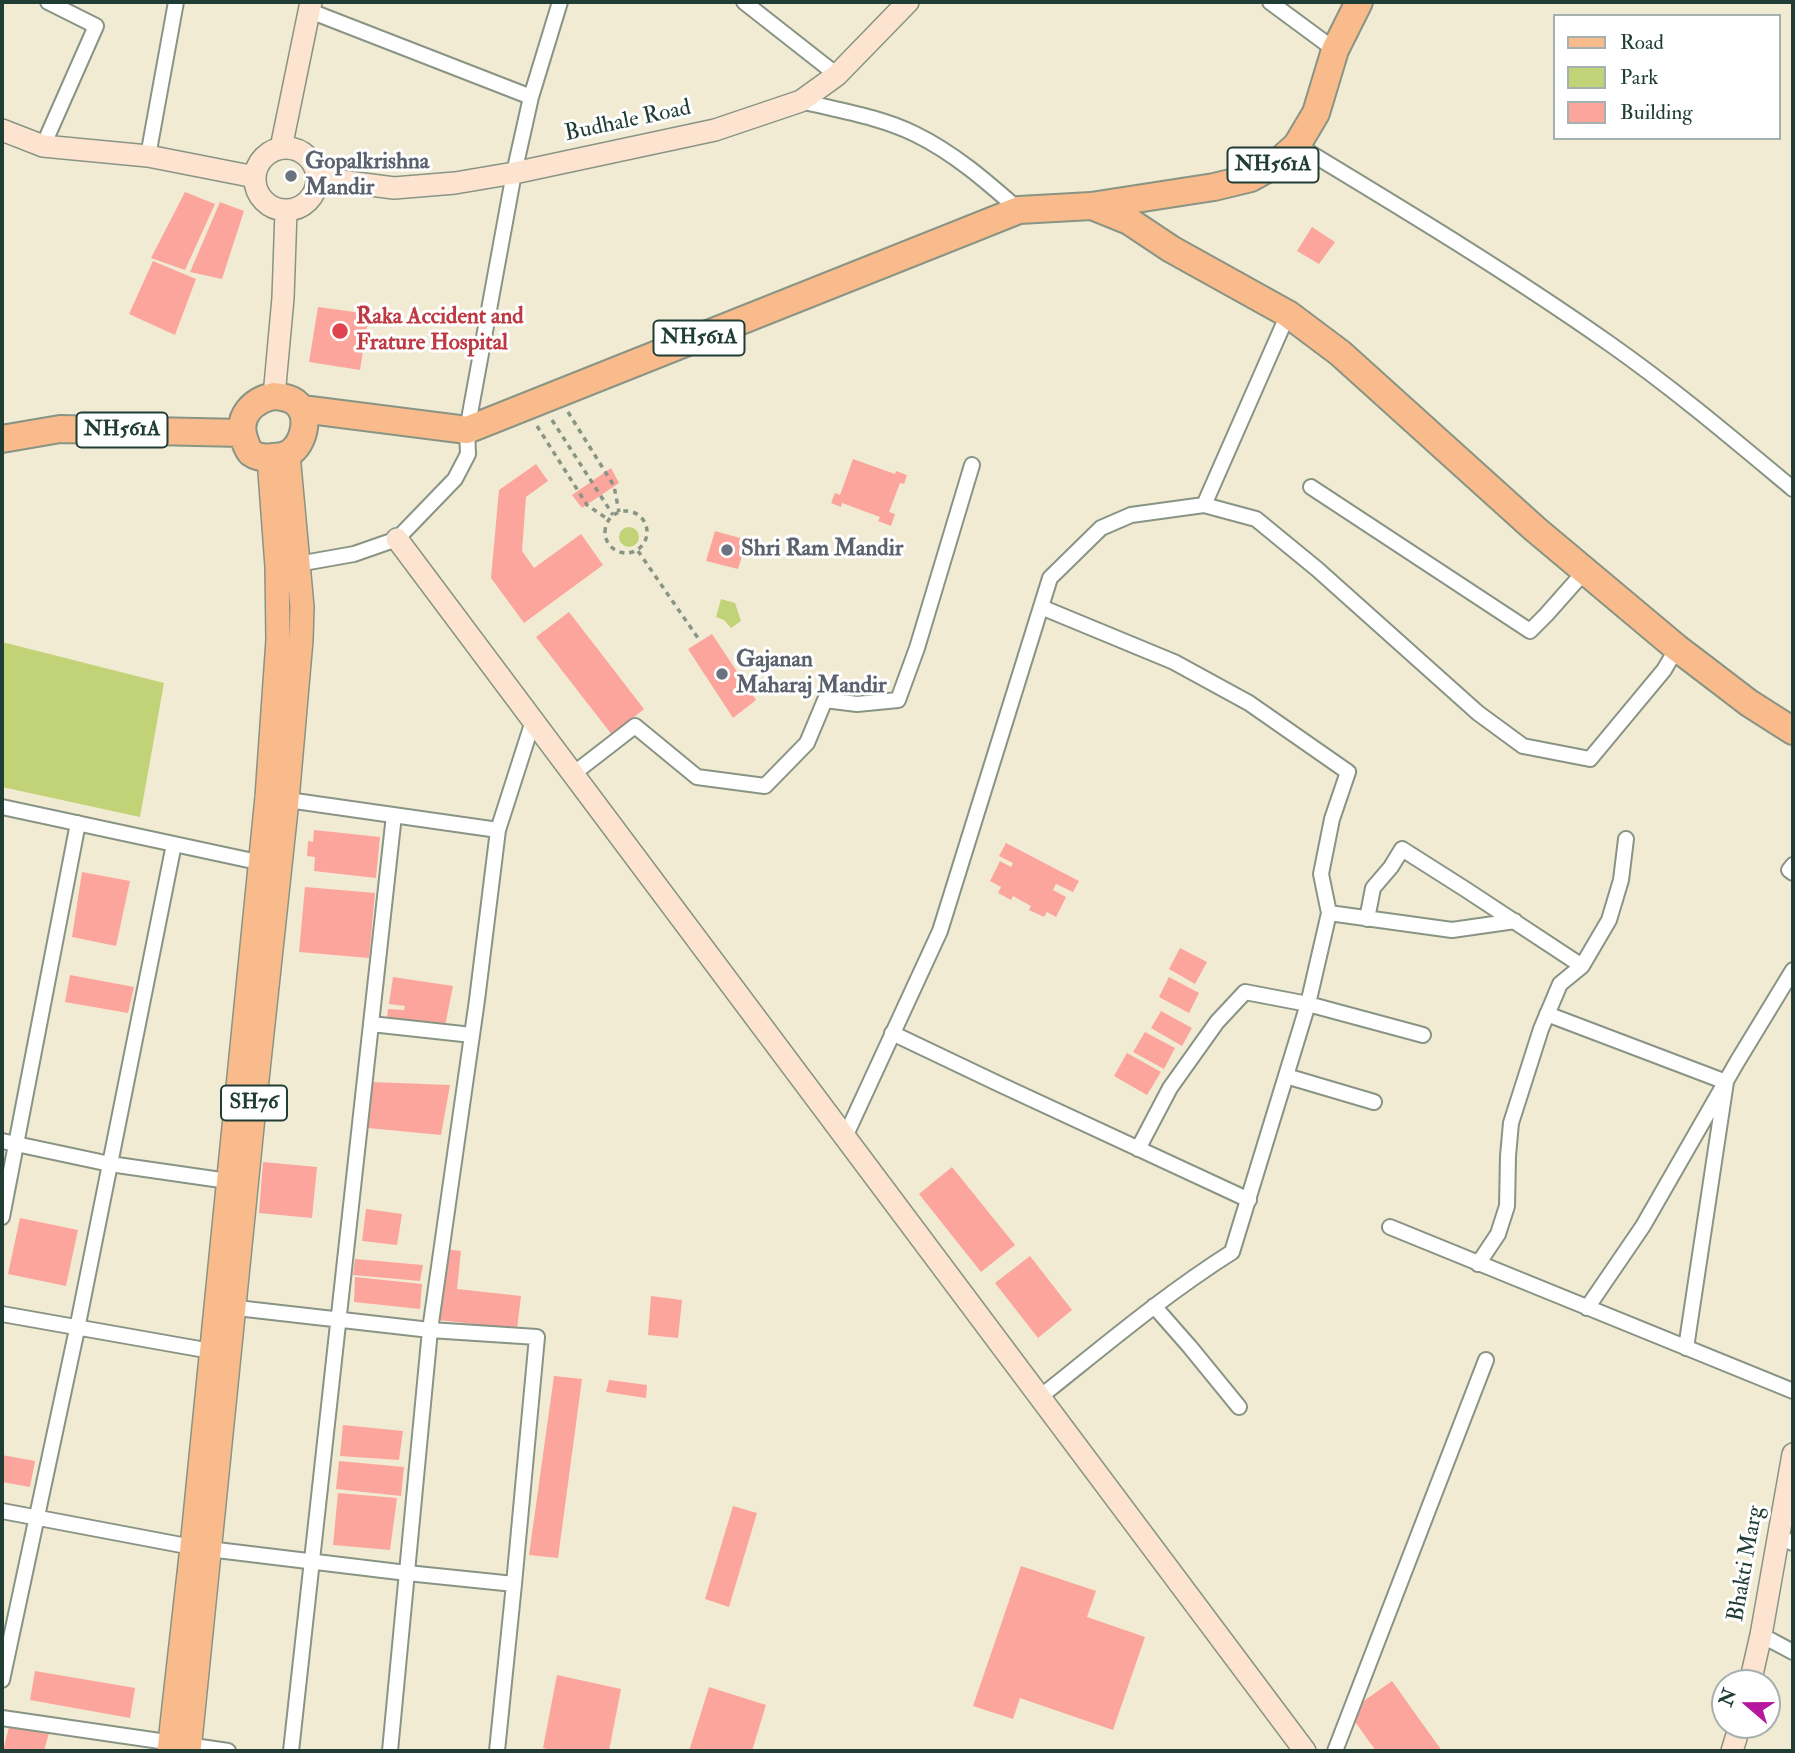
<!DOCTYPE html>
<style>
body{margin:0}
#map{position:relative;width:1795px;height:1753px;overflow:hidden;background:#f2ebd4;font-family:"IM FELL Double Pica",serif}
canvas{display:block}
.frame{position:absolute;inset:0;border:4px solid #1f3d34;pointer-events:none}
.legend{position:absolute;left:1553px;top:14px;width:228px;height:126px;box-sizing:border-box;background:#fff;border:2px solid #a5b1ae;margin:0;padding:9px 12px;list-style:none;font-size:21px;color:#1f3d34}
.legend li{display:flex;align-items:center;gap:14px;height:35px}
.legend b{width:35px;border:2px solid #a5b1ae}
.north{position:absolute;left:1711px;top:1669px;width:70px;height:70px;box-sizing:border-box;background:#fff;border:2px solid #a5b1ae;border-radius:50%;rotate:290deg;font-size:19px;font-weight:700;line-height:28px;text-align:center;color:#1f3d34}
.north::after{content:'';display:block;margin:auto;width:24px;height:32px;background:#b5179e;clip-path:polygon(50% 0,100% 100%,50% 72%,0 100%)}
</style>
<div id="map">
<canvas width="1795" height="1753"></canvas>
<div class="frame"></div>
<ul class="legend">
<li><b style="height:9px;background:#fabb8c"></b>Road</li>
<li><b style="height:19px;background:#c1d376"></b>Park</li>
<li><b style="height:19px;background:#fca59d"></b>Building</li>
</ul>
<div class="north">N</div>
</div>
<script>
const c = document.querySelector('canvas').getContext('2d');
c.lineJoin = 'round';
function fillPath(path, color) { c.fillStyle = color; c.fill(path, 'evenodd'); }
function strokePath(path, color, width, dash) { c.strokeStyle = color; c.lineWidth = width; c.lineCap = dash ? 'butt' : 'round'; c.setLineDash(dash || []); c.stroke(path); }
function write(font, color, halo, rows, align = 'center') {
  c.font = font + ' "IM FELL Double Pica",serif'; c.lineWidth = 6; c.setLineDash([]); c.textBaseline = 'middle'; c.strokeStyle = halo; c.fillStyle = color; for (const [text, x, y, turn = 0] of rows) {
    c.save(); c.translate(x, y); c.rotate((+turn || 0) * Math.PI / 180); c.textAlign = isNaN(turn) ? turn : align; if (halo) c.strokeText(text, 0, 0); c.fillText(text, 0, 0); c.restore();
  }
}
fillPath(new Path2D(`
 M619 537a10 10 0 1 1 20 0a10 10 0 1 1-20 0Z
 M721,599L735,603L741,621L731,628L724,620L716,617Z
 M2,642L164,683L140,817L2,787V707L3,698L2,697Z`), '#c1d376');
fillPath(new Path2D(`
 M185,192L215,204L185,270L151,258Z
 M220,202L244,211L222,279L190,272Z
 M1312,227L1335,242L1319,264L1297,251Z
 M153,261L196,279L175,335L129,314Z
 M318,307L369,314L360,370L309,362Z
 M853,459L895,474L896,471L907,475L904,484L900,483L889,512L895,514L891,526L878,521L880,517L842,503L841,507L831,503L835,493L840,495Z
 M536,464L548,481L526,497L522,551L534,568L581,534L603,565L524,623L491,578L499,490Z
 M611,468L619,483L582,508L572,495Z
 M715,531L747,540L738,569L706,561Z
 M569,612L644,709L612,735L536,637Z
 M712,634L756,700L733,718L688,649Z
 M314,830L380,837L376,878L314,871L315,857L307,856L308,841L313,842Z
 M1006,843L1079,881L1073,892L1056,884L1053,890L1066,897L1056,917L1047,912L1044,917L1029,910L1031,906L1013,896L1011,900L998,893L1001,887L990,881L1000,861L1011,867L1013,863L999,856Z
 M82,872L130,881L116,946L72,937Z
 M305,887L375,893L369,958L299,952Z
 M1180,948L1207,962L1195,984L1169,969Z
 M70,975L134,987L128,1013L65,1002Z
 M393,977L453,986L445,1026L387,1018L388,1009L404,1010L405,1006L389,1004Z
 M1169,977L1199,993L1189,1013L1159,997Z
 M1161,1011L1192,1028L1182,1046L1151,1028Z
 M1145,1032L1175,1048L1164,1069L1133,1052Z
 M1127,1053L1161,1072L1147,1095L1114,1076Z
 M372,1082L450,1085L441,1135L368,1128Z
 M263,1162L317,1167L312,1218L259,1213Z
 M952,1167L1015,1245L981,1272L919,1194Z
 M366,1209L402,1214L397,1245L362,1241Z
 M20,1218L78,1230L66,1286L8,1274Z
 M445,1249L461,1251L457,1289L521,1296L517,1329L438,1320Z
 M1030,1256L1072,1310L1038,1338L995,1283Z
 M355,1259L423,1265L420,1281L353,1275Z
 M355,1277L422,1284L420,1309L354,1302Z
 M651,1296L682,1300L678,1338L648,1335Z
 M554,1376L582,1379L558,1558L529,1555Z
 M609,1380L647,1385L646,1398L606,1392Z
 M343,1425L403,1431L399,1460L340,1456Z
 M2,1455L35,1461L30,1487L2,1482Z
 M339,1461L404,1467L401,1496L336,1489Z
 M338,1493L397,1498L390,1550L333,1545Z
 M733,1506L757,1513L729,1607L705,1599Z
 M1021,1566L1096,1591L1087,1617L1145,1637L1113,1730L1020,1698L1013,1719L973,1706Z
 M35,1671L135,1688L130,1718L30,1700Z
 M557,1675L621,1689L609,1751H559L543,1748Z
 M1392,1681L1442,1751H1376L1348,1712Z
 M709,1687L766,1705L752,1751H689Z
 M10,1723L49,1733L44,1751H3Z`), '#fca59d');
const street = new Path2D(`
 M744,2L837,75
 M1270,2L1335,50
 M310,11L531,97
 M801,101C837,110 881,117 915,134C954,153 986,181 1019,210
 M1297,145C1403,209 1509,273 1610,344C1674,389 1733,439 1793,489
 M43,146L96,26L48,2
 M148,156L176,2
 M1311,487L1530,631L1546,615L1585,571
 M1204,505L1256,519L1317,569L1478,713L1523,746L1590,759L1664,670L1677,648
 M292,565L354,554L397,539L455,479L468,454L467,430L514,173L531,97L560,2
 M573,774L635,726L697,777L765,786L807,743L825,700L857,704L898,700L917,648L972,465
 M281,799L498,830
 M2,807L267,864
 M1793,865L1789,870L1793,873
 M1329,913L1452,930L1515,921
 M1367,919L1373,888L1391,867L1402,849L1465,889L1582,966
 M1547,1014L1726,1082L1686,1348
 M371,1024L472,1035
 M892,1033L999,1084L1249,1200
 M1286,1076L1374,1102
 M845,1137L940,931L1050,578L1101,528L1131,515L1204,505L1288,314
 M2,1141L110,1164L235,1182
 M1138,1149L1170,1088L1217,1022L1245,992L1308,1004L1423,1035
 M2,1217L78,823
 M1390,1227L1793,1391
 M1478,1264L1498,1234L1507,1206L1508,1156L1511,1123L1541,1029L1560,984L1582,966L1609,920L1621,880L1626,839
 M1154,1306L1190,1347L1239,1407
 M228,1307L430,1330L537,1337L514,1584L497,1751
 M1587,1308L1643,1226L1737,1062L1793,970
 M2,1314L211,1351
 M1040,1397C1103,1347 1164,1295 1232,1252L1308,1004L1329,913L1321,874L1332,819L1348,772L1249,703L1174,662L1041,607
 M2,1511L192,1547L407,1573L514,1584
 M1779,1537L1793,1543
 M1761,1635L1793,1652
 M2,1680L77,1329L174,844
 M2,1718L228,1751
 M291,1751L394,815
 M390,1751L430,1330L477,1000L498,830L533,721
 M1335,1751L1486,1360`);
const secondary = new Path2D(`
 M2,130L43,146L148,156L255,177
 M255 179a31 31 0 1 1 62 0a31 31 0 1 1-62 0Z
 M281,148L311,2
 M317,178L394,188L455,183L514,173L715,130L801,101L837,75L908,2
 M274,396L283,298L286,211
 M397,539L1305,1751
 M1750,1683L1761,1635L1793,1454
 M1732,1751L1740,1725`);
const primary = new Path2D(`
 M169,1751L192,1547L267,797L278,640L277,567L269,458
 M189,1751L253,1117L287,800L301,640L302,607L288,454`);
const highway = new Path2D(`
 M1092,206L1129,221L1171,249L1288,314L1340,353L1535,529L1677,648L1749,703L1793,731
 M274,396C281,397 288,397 295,402C311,414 305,444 288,454C284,456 277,457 272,457C265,458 257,457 251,453C247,449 246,444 244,438C237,416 253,400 274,396Z
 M302,409L467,430L1019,210L1091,206L1214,187L1251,178L1276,164L1297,145L1316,113L1335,50L1359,2
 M2,439L60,429L242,433`);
strokePath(street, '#889484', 18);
strokePath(secondary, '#889484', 24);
strokePath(primary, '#889484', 26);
strokePath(highway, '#889484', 30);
strokePath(new Path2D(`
 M568,412L614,486L619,512
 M552,420L613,515
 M537,426L587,505L609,520
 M605 532a21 21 0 1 1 42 0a21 21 0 1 1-42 0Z
 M638,551L700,641`), '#889484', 3.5, [5, 5]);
strokePath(street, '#fff', 14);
strokePath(secondary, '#fde4d1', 21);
strokePath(primary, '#fabb8c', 23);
strokePath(highway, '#fabb8c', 26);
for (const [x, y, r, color] of [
 [291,176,7,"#6b7280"],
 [340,331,9,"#e0444e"],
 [727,550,7,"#6b7280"],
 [722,674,7,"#6b7280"]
]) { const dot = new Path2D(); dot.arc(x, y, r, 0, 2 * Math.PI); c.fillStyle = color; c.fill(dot); strokePath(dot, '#fff', 2.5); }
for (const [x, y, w] of [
 [1273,165,91],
 [699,338,91],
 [122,430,91],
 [254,1103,66]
]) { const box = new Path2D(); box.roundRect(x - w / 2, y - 17.5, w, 35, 5); c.fillStyle = '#fff'; c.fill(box); strokePath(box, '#1f3d34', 2); }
write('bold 21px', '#1f3d34', null, [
 ["NH561A",1273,165],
 ["NH561A",699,338],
 ["NH561A",122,430],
 ["SH76",254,1103]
]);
write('23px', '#1f3d34', '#fff', [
 ["Budhale Road",628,122,-12],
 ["Bhakti Marg",1747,1564,-80]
]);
write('bold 23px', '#5b616d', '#fff', [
 ["Gopalkrishna",305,163],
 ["Mandir",305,189],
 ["Shri Ram Mandir",741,550],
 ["Gajanan",736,661],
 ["Maharaj Mandir",736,687]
], 'left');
write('bold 23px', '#be3a42', '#fff', [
 ["Raka Accident and",356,318],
 ["Frature Hospital",356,344]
], 'left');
</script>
